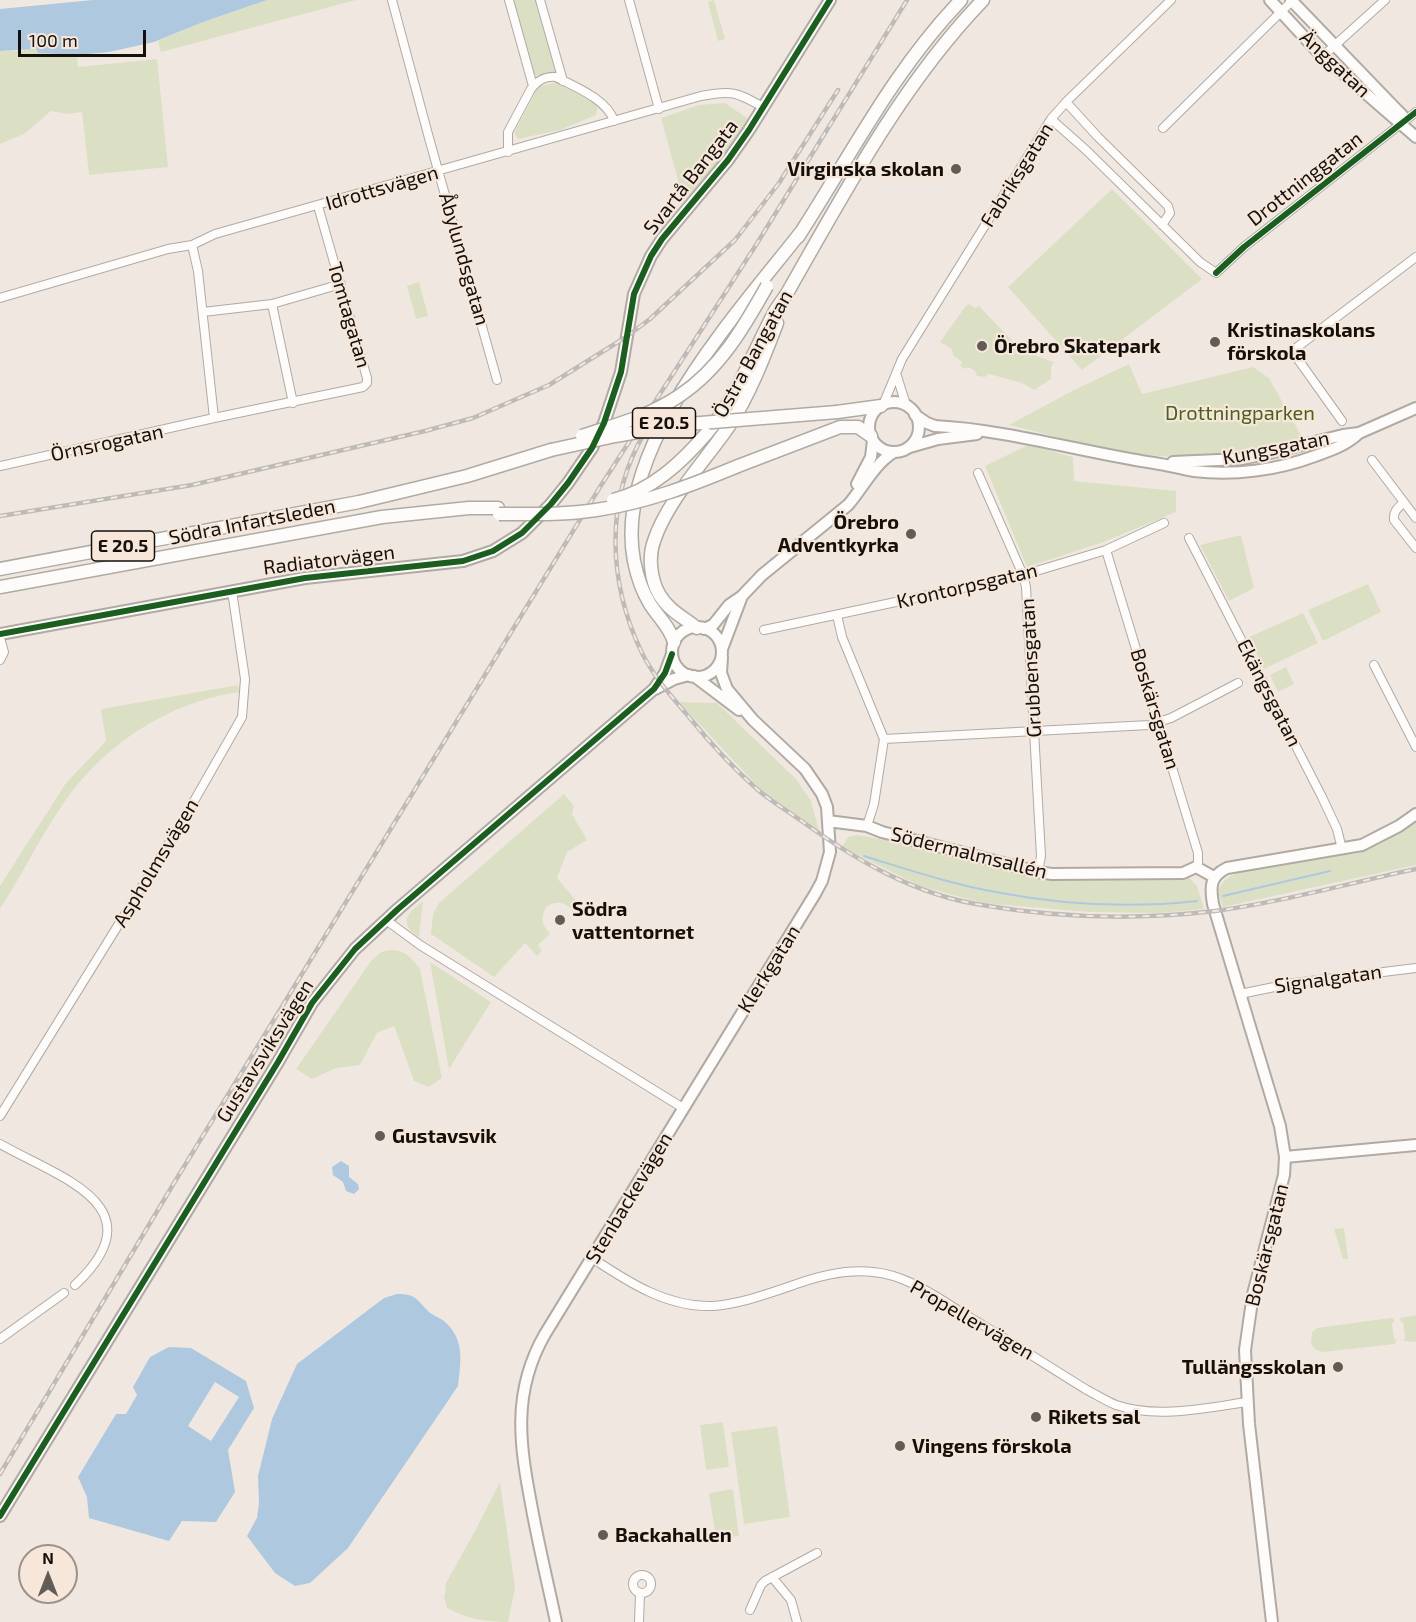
<!DOCTYPE html>
<meta charset="utf-8">
<style>
body{margin:0}
#map{position:relative;width:1416px;height:1622px;overflow:hidden;background:#f0e8e0;font-family:"Exo 2",sans-serif}
canvas{display:block}
.north{position:absolute;left:18px;top:1544px;width:60px;height:60px;box-sizing:border-box;background:#f6e7da;border:2px solid #9c9188;border-radius:50%;rotate:0deg;font-size:16px;font-weight:700;line-height:24px;text-align:center;color:#15100c}
.north::after{content:'';display:block;margin:auto;width:21px;height:27px;background:#625c56;clip-path:polygon(50% 0,100% 100%,50% 72%,0 100%)}
.scale{position:absolute;left:18px;top:30px;width:128px;height:27px;box-sizing:border-box;border:3px solid #15100c;border-top:0;padding-left:8px;font-size:18px;line-height:21px;white-space:nowrap;color:#15100c;-webkit-text-stroke:4px #f6e7da;paint-order:stroke}
</style>
<div id="map">
<canvas width="1416" height="1622"></canvas>
<div class="north">N</div>
<div class="scale">100 m</div>
</div>
<script>
const c = document.querySelector('canvas').getContext('2d');
c.lineJoin = 'round';
function fillPath(path, color) { c.fillStyle = color; c.fill(path, 'evenodd'); }
function strokePath(path, color, width, dash) { c.strokeStyle = color; c.lineWidth = width; c.lineCap = dash ? 'butt' : 'round'; c.setLineDash(dash || []); c.stroke(path); }
function write(font, color, halo, rows, align = 'center') {
  c.font = font + ' "Exo 2",sans-serif'; c.lineWidth = 4.5; c.setLineDash([]); c.textBaseline = 'middle'; c.strokeStyle = halo; c.fillStyle = color; for (const [text, x, y, turn = 0] of rows) {
    c.save(); c.translate(x, y); c.rotate((+turn || 0) * Math.PI / 180); c.textAlign = isNaN(turn) ? turn : align; if (halo) c.strokeText(text, 0, 0); c.fillText(text, 0, 0); c.restore();
  }
}
fillPath(new Path2D(`
 M267,0H356L161,52L158,41L203,22Z
 M512,0H537L557,71L535,76Z
 M714,0L725,39L718,41L708,2Z
 M27,49H36L39,53L77,55L78,67L157,59L168,167L89,175L82,112L67,114L51,111L24,134L0,144V51H21Z
 M561,81L598,106L596,115L560,130L518,139L514,133L538,87Z
 M725,103L747,118L748,125L690,198H683L661,118L699,105Z
 M1112,189L1202,279L1082,370L1008,287Z
 M419,282L428,316L416,319L407,286Z
 M969,304L975,308L979,306L1022,351L1054,362L1051,367V379L1034,390L1022,383L989,374L985,377L977,376L975,371L968,367L965,369L960,366L962,362L953,355L952,349L940,342L965,307Z
 M1129,364L1142,394L1253,367L1269,378L1302,437L1246,455L1179,458L1118,452L1009,425L1074,390Z
 M1028,445L1073,457L1074,481L1176,491V512L1101,543L1027,567L985,466Z
 M1241,535L1254,588L1229,601L1200,545Z
 M1368,584L1381,612L1323,641L1308,610Z
 M1303,613L1318,643L1264,669L1249,637Z
 M1286,667L1294,684L1278,692L1270,675Z
 M238,685L239,692C165,703 102,746 61,807C39,840 21,876 0,909V886L30,839L66,783L106,741L101,709Z
 M679,702L717,703L796,779L811,801L819,831L762,791Z
 M564,794L574,806L572,814L587,840L567,852L557,878L579,904L573,911C565,902 557,900 546,907C540,918 542,925 550,934L538,945L542,951L537,956L525,943L494,977L431,934L433,914L439,903Z
 M1416,821V865L1223,907C1220,900 1216,892 1221,885C1231,867 1285,864 1304,860C1312,859 1319,854 1326,853C1335,852 1345,856 1354,854C1375,849 1399,833 1416,821Z
 M857,835L902,843L1037,879L1189,877L1197,886L1204,909L1161,913L1088,912L982,903L920,886L842,847L848,837Z
 M423,901L419,937C398,923 407,913 423,901Z
 M391,950C405,949 412,959 420,969L442,1078L429,1087L414,1081L394,1026L377,1033L360,1065L336,1068L312,1079L296,1069L371,961L381,952Z
 M430,962L491,1002L449,1069Z
 M1344,1228L1348,1259H1343L1334,1229Z
 M1416,1315V1342L1404,1341L1403,1339H1405L1403,1322H1401L1400,1318Z
 M1390,1318H1393L1395,1321L1392,1323L1394,1339H1397L1395,1344L1323,1352L1316,1350L1311,1344L1312,1332L1317,1328Z
 M723,1422L729,1467L706,1470L700,1425Z
 M777,1426L790,1517L744,1524L731,1432Z
 M500,1482L515,1588L508,1622C487,1622 466,1619 447,1608L444,1597L446,1590L445,1585L475,1531Z
 M733,1489L739,1536L716,1539L709,1493Z`), '#dbe0c5');
fillPath(new Path2D(`
 M93,0H267L203,22L154,42L109,52L77,55L38,53L36,49L0,51V9Z
 M341,1161L349,1166V1177L358,1184L359,1189L354,1194L346,1191L343,1182L333,1175L332,1167Z
 M397,1294C416,1294 416,1299 428,1311C433,1316 439,1317 444,1321C465,1339 461,1361 458,1386L348,1548L310,1583L295,1586L275,1573L247,1536L257,1518L259,1503L258,1476L272,1419L297,1364L384,1298Z
 M169,1347L191,1348L246,1381L254,1408L228,1450L235,1492L216,1522L182,1521L169,1541L89,1518L87,1497L78,1477L116,1414H126L137,1395L133,1387L150,1357ZM215,1382L239,1397L211,1441L188,1426Z`), '#aec8df');
strokePath(new Path2D(`
 M864,856C909,870 954,885 1001,893C1065,905 1133,908 1197,901
 M1223,896L1330,871`), '#aec8df', 2);
const street = new Path2D(`
 M392,0L429,138L497,380
 M509,0L533,86
 M540,0L563,81
 M629,0L659,109
 M1323,56L1385,0
 M1066,102L1098,137L1168,206L1170,213L1162,225
 M1051,119L1086,150L1200,262L1216,273L1244,247L1416,112
 M1163,128L1292,1
 M508,152V132L531,89C538,80 545,76 556,77C575,87 607,99 614,121
 M192,245L198,271L214,418
 M0,298L168,249L192,245L215,234L701,96C732,90 736,92 763,107
 M272,304L293,403
 M203,312L272,304L341,284
 M897,376L906,405
 M883,405L902,359L1051,119L1068,100L1171,0
 M1342,421L1292,351L1416,257
 M1372,460L1416,518
 M0,466L214,418L363,387L367,383V378L318,206
 M978,473L1023,575L1026,587L1041,856L1038,872
 M1404,502C1398,508 1393,511 1394,520L1416,548
 M1189,538L1322,797L1337,829L1342,849
 M1106,550L1198,853V863L1196,867
 M837,615L842,637L884,739L874,804L867,826
 M764,630L1023,575L1106,550L1164,523
 M0,638L4,652L0,660
 M1374,665L1416,747
 M884,739L1149,725L1171,718L1238,683
 M386,920L420,945L683,1108
 M1240,994L1294,983L1416,968
 M0,1116L182,822L242,717L245,679L232,591
 M0,1144C60,1178 159,1206 75,1285
 M592,1258C628,1282 668,1308 713,1306C739,1304 764,1295 788,1287C815,1277 843,1269 873,1272C909,1275 940,1300 971,1318C1010,1341 1048,1366 1087,1390C1097,1395 1106,1401 1116,1405C1157,1419 1206,1408 1247,1402
 M0,1339L64,1293
 M633 1584a9 9 0 1 1 18 0a9 9 0 1 1-18 0Z
 M772,1577L791,1600L797,1622
 M750,1610L761,1585L765,1581L817,1553
 M639,1622L640,1594`);
const secondary = new Path2D(`
 M1270,0L1318,52L1416,137
 M1291,0L1395,108L1402,115L1403,124
 M869 427a25 25 0 1 1 50 0a25 25 0 1 1-50 0Z
 M915,415L927,423L935,426C1009,430 1081,452 1154,463C1168,465 1181,469 1194,471C1234,476 1278,470 1315,456C1332,450 1346,445 1359,433
 M910,447L938,439L977,434
 M1173,462L1241,459L1270,453L1343,435L1359,433L1416,408
 M857,484L871,457L873,440
 M672 652a25 25 0 1 1 50 0a25 25 0 1 1-50 0Z
 M704,629L713,625L729,605L742,596L762,575L848,505C863,488 874,464 894,452
 M0,634L305,578L463,561L493,551L522,533L551,504L568,483L592,448L604,423L621,372L634,294L651,256L662,239L728,160L749,130L830,0
 M722,649L742,596
 M694,676L739,710
 M655,689L674,679L689,675
 M828,821L867,826L882,832L1038,872L1052,874L1183,873L1196,867L1214,877
 M1285,1157L1416,1145
 M0,1516L278,1062L312,1003L355,949L398,909L654,689L665,673L672,654
 M556,1622C548,1584 539,1547 532,1509C520,1446 511,1393 545,1334L815,894L822,881L830,852L827,807L822,794L805,769L753,720L727,689L721,673L722,657
 M1272,1622L1249,1424L1245,1350L1253,1294L1284,1175L1285,1157L1280,1126L1213,904C1210,887 1210,876 1227,868L1362,845L1399,826L1416,814`);
const primary = new Path2D(`
 M798,237C851,155 893,71 961,0
 M837,412L881,406
 M706,434C737,398 753,352 775,311C780,303 786,296 790,288C847,188 903,83 983,0
 M738,466L840,427H858L871,436
 M0,569L359,502L467,476L551,450
 M0,587L382,517L469,508H498
 M697,628C683,617 668,610 659,594C651,580 648,557 654,541C667,501 705,461 729,426C749,396 764,357 777,323
 M674,642C670,627 658,617 650,604C642,591 637,576 634,561C612,449 737,314 801,232`);
strokePath(street, '#b0aaa4', 10);
strokePath(secondary, '#b0aaa4', 14);
strokePath(primary, '#b0aaa4', 15);
strokePath(street, '#fdfcfa', 8);
strokePath(secondary, '#fdfcfa', 10);
strokePath(primary, '#fdfcfa', 12);
const rail = new Path2D(`
 M645,432C604,501 608,584 643,655C655,678 672,697 689,717C710,743 733,768 758,790C772,802 788,811 803,822C857,861 916,895 982,905C1058,918 1139,920 1215,911C1282,902 1350,883 1416,869
 M0,516L192,485L425,431L473,418L549,385L626,337L650,319L735,240L779,183L838,90
 M0,1474L174,1183L600,487L756,245L907,0`);
strokePath(rail, '#bdbbba', 4.5);
strokePath(rail, '#f6e7da', 2, [7]);
const primaryBridge = new Path2D(`
 M582,436C615,425 650,416 679,396C720,369 744,327 767,286
 M551,450L615,436L676,425L837,412
 M613,500C651,491 681,463 706,434
 M499,514C531,514 564,515 596,510C646,503 692,485 738,466`);
strokePath(primaryBridge, '#b0aaa4', 15, []);
strokePath(primaryBridge, '#fdfcfa', 12);
strokePath(new Path2D(`
 M1216,273L1244,247L1416,112
 M0,634L305,578L463,561L493,551L522,533L551,504L568,483L592,448L604,423L621,372L634,294L651,256L662,239L728,160L749,130L830,0
 M0,1516L278,1062L312,1003L355,949L398,909L654,689L665,673L672,654`), '#1b5e20', 6);
for (const [x, y, r, color] of [
 [956,169,6,"#625c56"],
 [1215,342,6,"#625c56"],
 [982,346,6,"#625c56"],
 [911,534,6,"#625c56"],
 [560,920,6,"#625c56"],
 [380,1136,6,"#625c56"],
 [1338,1367,6,"#625c56"],
 [1036,1417,6,"#625c56"],
 [900,1446,6,"#625c56"],
 [603,1535,6,"#625c56"]
]) { const dot = new Path2D(); dot.arc(x, y, r, 0, 2 * Math.PI); c.fillStyle = color; c.fill(dot); strokePath(dot, '#f6e7da', 2); }
for (const [x, y, w] of [
 [664,423,63],
 [123,546,63]
]) { const box = new Path2D(); box.roundRect(x - w / 2, y - 15, w, 30, 4.5); c.fillStyle = '#f6e7da'; c.fill(box); strokePath(box, '#15100c', 1.5); }
write('bold 18px', '#15100c', null, [
 ["E 20.5",664,423],
 ["E 20.5",123,546]
]);
write('20px', '#15100c', '#f6e7da', [
 ["Änggatan",1335,64,43],
 ["Fabriksgatan",1017,175,-58],
 ["Svartå Bangata",691,177,-52],
 ["Drottninggatan",1305,179,-38],
 ["Idrottsvägen",382,188,-16],
 ["Åbylundsgatan",464,259,74],
 ["Tomtagatan",349,315,74],
 ["Östra Bangatan",753,354,-61],
 ["Örnsrogatan",107,443,-12],
 ["Kungsgatan",1276,448,-11],
 ["Södra Infartsleden",252,522,-11],
 ["Radiatorvägen",329,560,-7],
 ["Krontorpsgatan",967,586,-13],
 ["Grubbensgatan",1031,668,-93],
 ["Ekängsgatan",1269,693,63],
 ["Boskärsgatan",1155,709,73],
 ["Södermalmsallén",969,853,14],
 ["Aspholmsvägen",156,863,-59],
 ["Klerkgatan",769,969,-58],
 ["Signalgatan",1328,979,-8],
 ["Gustavsviksvägen",265,1051,-58],
 ["Stenbackevägen",629,1198,-59],
 ["Boskärsgatan",1267,1245,-76],
 ["Propellervägen",972,1320,30]
]);
write('bold 20px', '#15100c', '#f6e7da', [
 ["Virginska skolan",944,169,"right"],
 ["Kristinaskolans",1227,330],
 ["förskola",1227,353],
 ["Örebro Skatepark",994,346],
 ["Örebro",899,522,"right"],
 ["Adventkyrka",899,545,"right"],
 ["Södra",572,909],
 ["vattentornet",572,932],
 ["Gustavsvik",392,1136],
 ["Tullängsskolan",1326,1367,"right"],
 ["Rikets sal",1048,1417],
 ["Vingens förskola",912,1446],
 ["Backahallen",615,1535]
], 'left');
write('20px', '#4b601c', '#f6e7da', [
 ["Drottningparken",1240,413]
]);
</script>
